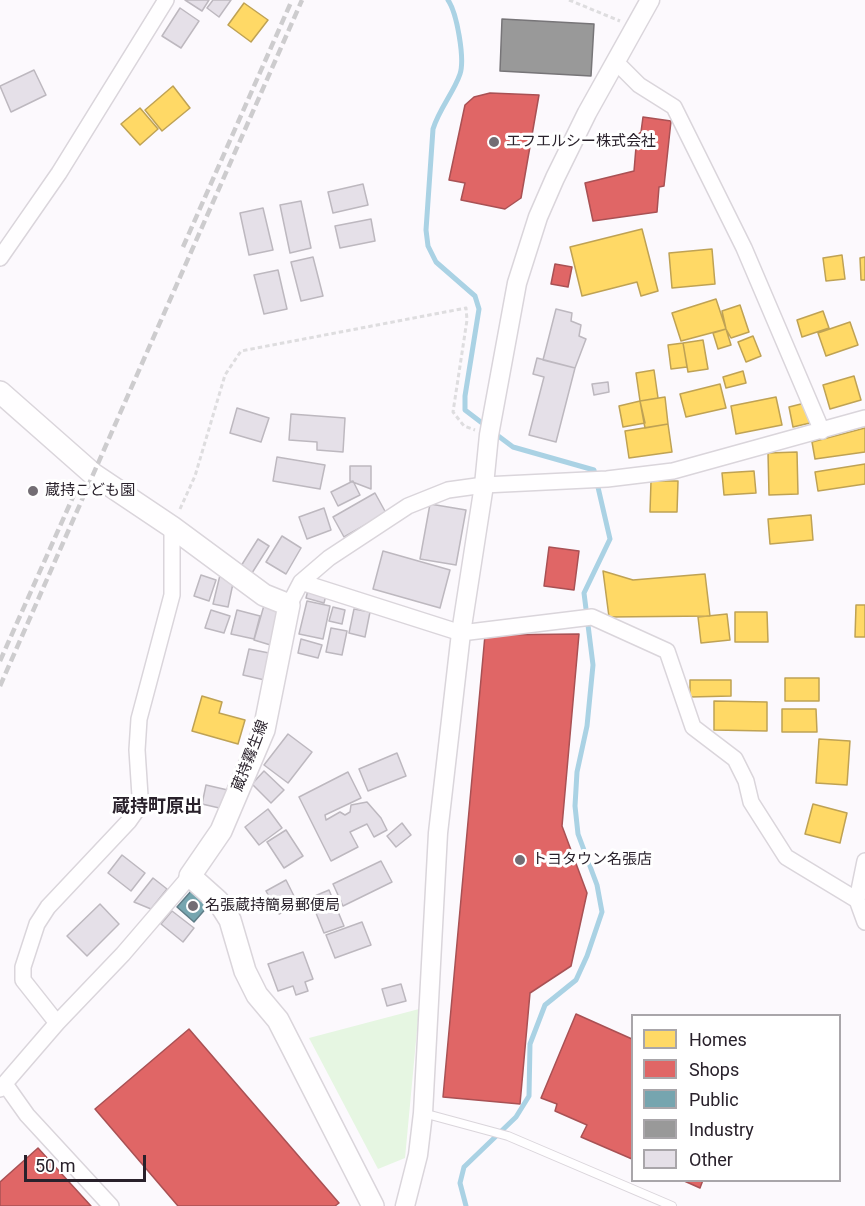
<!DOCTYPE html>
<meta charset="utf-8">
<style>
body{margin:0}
#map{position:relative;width:865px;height:1206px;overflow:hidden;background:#fcf9fd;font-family:Roboto,sans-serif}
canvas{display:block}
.legend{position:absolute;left:631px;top:1014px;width:210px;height:168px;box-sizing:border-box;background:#fff;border:2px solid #a9a6aa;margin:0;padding:8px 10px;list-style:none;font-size:18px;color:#29212b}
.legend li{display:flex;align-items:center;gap:12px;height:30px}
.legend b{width:30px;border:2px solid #a9a6aa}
.scale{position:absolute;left:24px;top:1155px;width:122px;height:27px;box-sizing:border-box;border:3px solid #29212b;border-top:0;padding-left:8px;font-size:18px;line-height:21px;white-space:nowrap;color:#29212b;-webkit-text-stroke:4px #fff;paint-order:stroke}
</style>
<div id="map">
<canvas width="865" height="1206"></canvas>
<ul class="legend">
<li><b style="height:16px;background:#ffd966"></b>Homes</li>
<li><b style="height:16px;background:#e06666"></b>Shops</li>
<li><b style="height:16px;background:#76a5af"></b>Public</li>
<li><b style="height:16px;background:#999"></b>Industry</li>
<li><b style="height:16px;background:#e5e0e8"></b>Other</li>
</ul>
<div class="scale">50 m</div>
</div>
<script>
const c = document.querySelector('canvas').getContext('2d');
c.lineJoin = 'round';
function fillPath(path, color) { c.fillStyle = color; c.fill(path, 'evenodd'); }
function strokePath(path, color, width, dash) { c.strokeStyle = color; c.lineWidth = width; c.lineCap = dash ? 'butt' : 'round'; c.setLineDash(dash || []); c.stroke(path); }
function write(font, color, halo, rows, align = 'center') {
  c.font = font + ' Roboto,"Noto Sans JP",sans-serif'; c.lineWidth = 6; c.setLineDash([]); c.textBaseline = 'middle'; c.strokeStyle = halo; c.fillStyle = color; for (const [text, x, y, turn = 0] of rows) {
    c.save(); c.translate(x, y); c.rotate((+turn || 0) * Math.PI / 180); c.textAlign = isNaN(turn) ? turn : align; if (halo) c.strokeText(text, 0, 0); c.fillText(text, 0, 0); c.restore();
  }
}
fillPath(new Path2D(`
 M419,1009L405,1158L378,1169L309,1038Z`), '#e6f6e2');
const homes = new Path2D(`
 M244,3L268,20L251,42L228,25Z
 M173,86L190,108L162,131L145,110Z
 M140,108L158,129L140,145L121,124Z
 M642,229L658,291L641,296L637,282L582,296L570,247Z
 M712,249L715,284L672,288L669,253Z
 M842,255L845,279L826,281L823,258Z
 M865,257V280H861L860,258Z
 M716,299L726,329L681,341L672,313Z
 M740,305L749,332L731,338L726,329L722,311Z
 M823,311L829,328L802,337L797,320Z
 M850,322L858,345L826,356L818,333Z
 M726,329L731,345L718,349L713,333Z
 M753,336L761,356L746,362L738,342Z
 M703,340L708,369L688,372L683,343Z
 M683,343L687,367L671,369L668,345Z
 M654,370L658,398L640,401L636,373Z
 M743,371L746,383L726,388L723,377Z
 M854,376L861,400L830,409L823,385Z
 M720,384L726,408L686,417L680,394Z
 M665,397L668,424L645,428L640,401Z
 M776,397L782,425L736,434L731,406Z
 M640,401L645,423L623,427L619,406Z
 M805,403L810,423L793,427L789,407Z
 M668,424L672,452L629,458L625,431Z
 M865,428V452L815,459L812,442Z
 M797,452L798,494L769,495L768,453Z
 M865,464V484L818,491L815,472Z
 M754,471L756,493L724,495L722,473Z
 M651,481H678L677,512H650Z
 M811,515L813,540L770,544L768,519Z
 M603,571L633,580L705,574L710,616L609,617Z
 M856,605H865V637H855Z
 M735,612H767L768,642H735Z
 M727,614L730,640L701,643L698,617Z
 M785,678H819V701H785Z
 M690,680H731V696L690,697Z
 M202,696L222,702L219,713L245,720L238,744L192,731Z
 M714,701L767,702V731L714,730Z
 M782,709H816L817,732H782Z
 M819,739L850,741L847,785L816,783Z
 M813,804L847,813L840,843L805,834Z`);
fillPath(homes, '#ffd966');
strokePath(homes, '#bfa254', 1.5);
const shops = new Path2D(`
 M490,93L539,95L521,198L505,209L461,200L465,183L449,180L465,105L474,97Z
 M643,117L671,121L664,186L659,187L657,212L593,221L585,183L634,171L637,135L641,132Z
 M555,264L572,267L568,287L551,284Z
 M549,547L579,551L574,590L544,586Z
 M579,634L562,826L587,893L571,966L530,993L520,1104L443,1097L485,635Z
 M576,1014L632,1039V1159L581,1137L587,1125L555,1111L557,1104L541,1098Z
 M189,1029L339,1203L335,1206H178L95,1109Z
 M38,1148L91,1206H0V1182Z
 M682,1180H703L700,1188Z`);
fillPath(shops, '#e06666');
strokePath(shops, '#a95154', 1.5);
const public = new Path2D(`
 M192,890L209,905L194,922L177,907Z`);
fillPath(public, '#76a5af');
strokePath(public, '#5f7d87', 1.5);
const industry = new Path2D(`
 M502,19L594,24L591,76L500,71Z`);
fillPath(industry, '#999');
strokePath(industry, '#777578', 1.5);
strokePath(new Path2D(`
 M448,0C457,13 465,59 460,74C454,92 439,109 433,129L426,230L428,246L436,262L475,296L479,309L465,396V410L486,426
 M466,1206L460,1183L464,1167L516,1117L529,1096L530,1044L545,1005L576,980L587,956L602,912L597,885L578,834L575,806L577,772L587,726L593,665L584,593L610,539L594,470L513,447L493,432`), '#aad2e4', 5);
const building = new Path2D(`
 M185,0H209L202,11Z
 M213,0H231L219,17L207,8Z
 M180,8L199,21L181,48L162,36Z
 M34,70L46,95L11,112L0,86Z
 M363,184L368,205L333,213L328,192Z
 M301,201L311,248L290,253L280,205Z
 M263,208L273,250L249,255L240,213Z
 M371,219L375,241L340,248L335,226Z
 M313,257L323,296L301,301L291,262Z
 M278,270L287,309L264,314L254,275Z
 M556,309L572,313L571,321L581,325L579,336L586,339L575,368L543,360Z
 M537,358L575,368L556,442L529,435L544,377L533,374Z
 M608,382L609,392L594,395L592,384Z
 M237,408L269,418L261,442L230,433Z
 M291,414L345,418L343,452L317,450V442L289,440Z
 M277,457L325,465L320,489L273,481Z
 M350,466H371V489L350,481Z
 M353,481L360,495L338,506L331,492Z
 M375,493L386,513L344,537L333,517Z
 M430,504L466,510L456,565L420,559Z
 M324,508L331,530L307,539L299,517Z
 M282,536L301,548L286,574L266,562Z
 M258,539L269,546L252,573L241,566Z
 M383,551L450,570L440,608L373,589Z
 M221,571L235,574L228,607L213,604Z
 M201,575L216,580L209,601L194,596Z
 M308,590L326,595L324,603L306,598Z
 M307,601L330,606L323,639L299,634Z
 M265,602L285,608L277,647L254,640Z
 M333,607L345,610L342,624L329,621Z
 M354,609L370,612L365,637L349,633Z
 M211,610L230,616L224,633L205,628Z
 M237,610L260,616L254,639L231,634Z
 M331,628L347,631L342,655L326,652Z
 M301,639L322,645L318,658L298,653Z
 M249,649L274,654L269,681L243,675Z
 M288,734L312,752L288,783L264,765Z
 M397,753L406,776L368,791L359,769Z
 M264,771L284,790L271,803L252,784Z
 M348,772L361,798L325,815L326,820L340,812L345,815L350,812L351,805L367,802L381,818L387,830L374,837L367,824L350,832L358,847L331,861L299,797Z
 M206,785L232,791L228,810L202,804Z
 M268,809L282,828L259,845L245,827Z
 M402,823L411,835L396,847L387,836Z
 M286,830L303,856L284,868L267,842Z
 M122,855L145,873L131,891L108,873Z
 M381,861L392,882L343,906L333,884Z
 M153,878L167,889L151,909L134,902Z
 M286,880L298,904L279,914L266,891Z
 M329,890L344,926L324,933L310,898Z
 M100,904L119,924L87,956L67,936Z
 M172,911L194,928L183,942L161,924Z
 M362,922L371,945L335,958L326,935Z
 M303,952L313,979L305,982L308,991L296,995L293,986L278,991L268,964Z
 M401,984L406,1001L387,1006L382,989Z`);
fillPath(building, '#e5e0e8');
strokePath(building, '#bdb8bf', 1.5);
const service = new Path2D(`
 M423,1113L508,1136L672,1206`);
const minor = new Path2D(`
 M615,61L639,85L674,107L744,248L822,431
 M0,258L59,173L166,0
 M301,582L461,633L592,617L667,651L693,727L735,759L746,781L751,802L786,857L857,900
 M289,605L301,582L329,558L408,506L448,490L484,485L607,479L673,471L865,418
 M865,861L857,900L865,922
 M57,1023L23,980V967L37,924L48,907L129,821L136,811L140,796L137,750L139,719L172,595V527
 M5,1084L27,1115L111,1206
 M0,1089L57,1023L123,954L190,876`);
const tertiary = new Path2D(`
 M405,1206L418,1155L423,1113L438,833L461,633L484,485L489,435L517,283L538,217L555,178L587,113L650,0`);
const secondary = new Path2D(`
 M0,392L93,474L172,527L264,595L289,605L264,730L221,831L190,876L218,901L230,920L245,971L257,995L278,1020L373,1206`);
strokePath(service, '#dad5db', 10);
strokePath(minor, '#dad5db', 18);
strokePath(tertiary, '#dad5db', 21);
strokePath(secondary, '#dad5db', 24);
strokePath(new Path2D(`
 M569,0L620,21
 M180,509L195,476L225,375L241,351L466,308L467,320L453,412L464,426L475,430`), '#dedddf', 3, [4.5, 3]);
strokePath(service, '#fffeff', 8);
strokePath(minor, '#fffeff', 15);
strokePath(tertiary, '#fffeff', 18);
strokePath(secondary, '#fffeff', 21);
strokePath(new Path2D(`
 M183,247L292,0
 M0,661L77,488
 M0,686L302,0`), '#cdccce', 4.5, [9, 4.5]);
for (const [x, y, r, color] of [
 [494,142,6,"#736d74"],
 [33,491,6,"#736d74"],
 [520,860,6,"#736d74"],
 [193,906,6,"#736d74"]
]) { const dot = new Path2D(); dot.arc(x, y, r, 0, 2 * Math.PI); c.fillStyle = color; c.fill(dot); strokePath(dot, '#fff', 2); }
write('15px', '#29212b', '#fff', [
 ["エフエルシー株式会社",506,142],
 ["蔵持こども園",45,491],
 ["トヨタウン名張店",532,860],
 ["名張蔵持簡易郵便局",205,906]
], 'left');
write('15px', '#29212b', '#fff', [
 ["蔵持霧生線",251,756,-69]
]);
write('bold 18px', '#29212b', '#fff', [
 ["蔵持町原出",157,807]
]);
</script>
